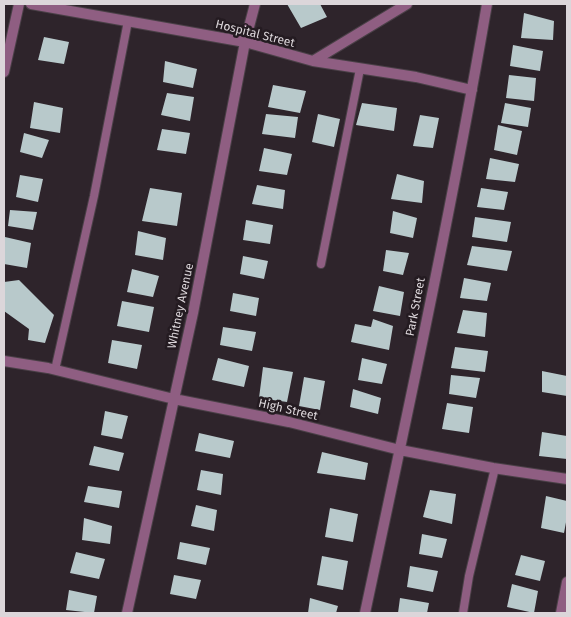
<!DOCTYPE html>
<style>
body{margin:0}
#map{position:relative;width:571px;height:617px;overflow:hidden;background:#2e242b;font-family:"Fira Sans",sans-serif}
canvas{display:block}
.frame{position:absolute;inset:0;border:5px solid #dcd6da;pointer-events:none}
</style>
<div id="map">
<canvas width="571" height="617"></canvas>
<div class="frame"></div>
</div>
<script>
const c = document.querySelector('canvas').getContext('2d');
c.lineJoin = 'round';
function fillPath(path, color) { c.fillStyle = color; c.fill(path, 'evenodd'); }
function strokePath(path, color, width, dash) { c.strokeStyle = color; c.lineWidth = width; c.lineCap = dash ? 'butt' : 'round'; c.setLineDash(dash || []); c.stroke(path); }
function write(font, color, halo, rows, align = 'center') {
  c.font = font + ' "Fira Sans",sans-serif'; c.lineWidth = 5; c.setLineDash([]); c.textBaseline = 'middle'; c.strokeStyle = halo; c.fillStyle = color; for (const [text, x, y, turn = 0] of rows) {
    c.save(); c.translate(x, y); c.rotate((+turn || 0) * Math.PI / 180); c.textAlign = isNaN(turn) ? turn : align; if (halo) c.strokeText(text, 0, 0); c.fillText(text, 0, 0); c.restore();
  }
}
fillPath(new Path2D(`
 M287,4H320L327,17L301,28Z
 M524,13L554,21L553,40L521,38Z
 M44,37L69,42L64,64L38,60Z
 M513,45L543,51L540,71L510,66Z
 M165,61L197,69L193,88L163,82Z
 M509,75L536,78L534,101L506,98Z
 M273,85L306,91L300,113L268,107Z
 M167,93L194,97L190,121L161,115Z
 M34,102L63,108L60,133L30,128Z
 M362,103L397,108L394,131L356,125Z
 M505,103L531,108L528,127L501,123Z
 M266,114L298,117L295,138L262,134Z
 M318,114L340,119L334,147L312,142Z
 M420,115L439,118L433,148L413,146Z
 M498,125L522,131L517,155L494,150Z
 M162,129L190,133L186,154L157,150Z
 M24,133L49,140L42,158L20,152Z
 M264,148L292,154L287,175L259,171Z
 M490,158L519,164L515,182L486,179Z
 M397,174L424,181L422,203L391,199Z
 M20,175L43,179L38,202L16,197Z
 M257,185L285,190L283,209L252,204Z
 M150,188L182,193L177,226L142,221Z
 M481,188L508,192L504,210L477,207Z
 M10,210L37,212L33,230L8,226Z
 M393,211L417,218L413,238L390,233Z
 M475,217L511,222L507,242L472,237Z
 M246,220L273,225L270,244L243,240Z
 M138,231L166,238L163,260L135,255Z
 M5,237L31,243L27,268L4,264Z
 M472,246L512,251L507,271L467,265Z
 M386,250L409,253L403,275L383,271Z
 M243,256L268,261L264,279L240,274Z
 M132,269L159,276L153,297L127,292Z
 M464,278L491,283L487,301L460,298Z
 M19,280L54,315L45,343L28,340L29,329L4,311V282Z
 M379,286L404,292L400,316L373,311Z
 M233,293L259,298L256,316L230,311Z
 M122,301L154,307L149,332L117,326Z
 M463,310L487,313L485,337L457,333Z
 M373,319L393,326L389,350L351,342L355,324L371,327Z
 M223,327L256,332L252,351L220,345Z
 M112,340L142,345L137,369L108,363Z
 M455,347L488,351L485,372L451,368Z
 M218,358L249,366L244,387L212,380Z
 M362,358L387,364L382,384L358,380Z
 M263,367L293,372L287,402L259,398Z
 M542,371L567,376V396L542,392Z
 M451,375L480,378L476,398L449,394Z
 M304,377L325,381L320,410L299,406Z
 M353,389L381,398L378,414L350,407Z
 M447,403L473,407L469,433L442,429Z
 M105,411L128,416L122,439L101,435Z
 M542,432L567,436V459L539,456Z
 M199,433L234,441L230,458L195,451Z
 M94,446L124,453L119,471L89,465Z
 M322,452L368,463L365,480L317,473Z
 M201,470L223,474L221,495L197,490Z
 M88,486L122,491L119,508L84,502Z
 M430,490L456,494L452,524L423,517Z
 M546,496L567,501V517L564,533L541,528Z
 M196,505L217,510L214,531L191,526Z
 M330,508L358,514L353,542L325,537Z
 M84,518L112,526L110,544L82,540Z
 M422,534L447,539L442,558L419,554Z
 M180,542L210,548L206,565L177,559Z
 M76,552L105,559L99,579L70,573Z
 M521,555L545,561L540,581L515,575Z
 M322,556L348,561L343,590L317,585Z
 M410,566L438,571L433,592L407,587Z
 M174,575L201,580L196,599L170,594Z
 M512,584L538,591L534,613L507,607Z
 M69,590L97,596L94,613L66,610Z
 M310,598L338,606L336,613H308Z
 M400,598L429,603L427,613H398Z`), '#b8c9cb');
const service = new Path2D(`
 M321,264L360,69
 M55,370L94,196L128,21
 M463,613L469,576L495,468`);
const minor = new Path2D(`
 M31,4L245,42L313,61L416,77L472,90
 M313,61L407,4
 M4,72L19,4
 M4,361L48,368L174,399L289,422L400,450L493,468L567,479
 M127,613L193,313L245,42L255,4
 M365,613C408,411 452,208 487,4
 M561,613L567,582`);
strokePath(service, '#4a4047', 10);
strokePath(minor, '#4a4047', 12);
strokePath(service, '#8f5e82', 8);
strokePath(minor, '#8f5e82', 10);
write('12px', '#dcd6da', '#241b21', [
 ["Hospital Street",255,34,14],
 ["Whitney Avenue",181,306,-78],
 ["Park Street",416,307,-79],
 ["High Street",288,410,13]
]);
</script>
